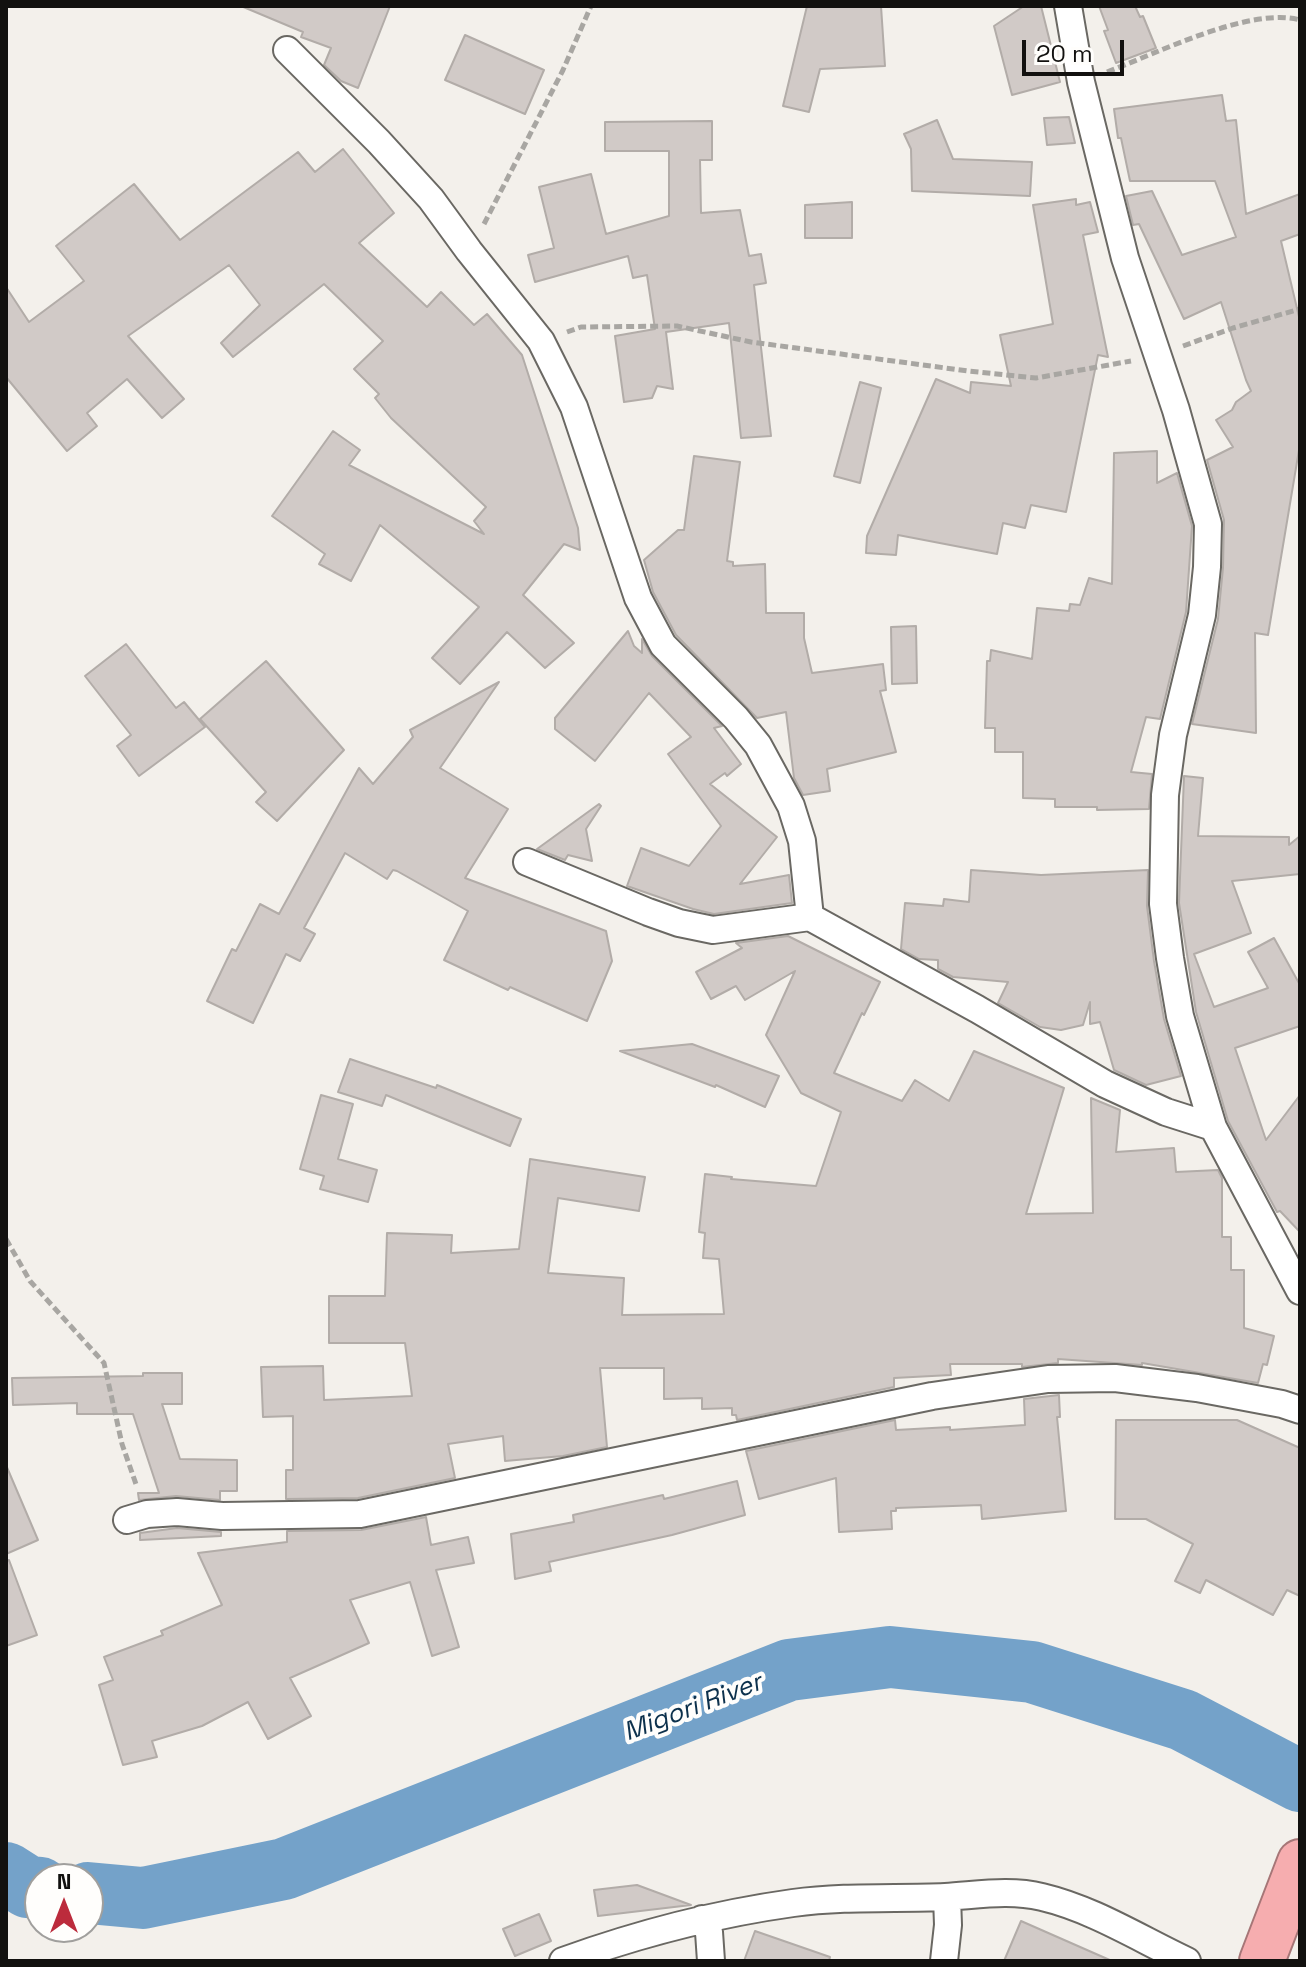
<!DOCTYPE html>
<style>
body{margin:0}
#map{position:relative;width:1306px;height:1967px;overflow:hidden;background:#f3f0eb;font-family:"Space Grotesk",sans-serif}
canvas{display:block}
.frame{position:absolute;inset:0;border:8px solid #12110f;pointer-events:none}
.north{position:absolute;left:24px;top:1863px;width:80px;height:80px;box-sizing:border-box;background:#fffefc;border:2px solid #a09f9d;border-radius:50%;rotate:0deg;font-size:22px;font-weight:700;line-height:32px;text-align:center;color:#12110f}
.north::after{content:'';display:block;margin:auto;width:28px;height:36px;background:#bc2b3c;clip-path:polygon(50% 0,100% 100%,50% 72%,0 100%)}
.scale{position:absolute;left:1022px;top:40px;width:102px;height:36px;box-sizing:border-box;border:4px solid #12110f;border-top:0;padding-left:10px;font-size:24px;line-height:28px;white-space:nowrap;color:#12110f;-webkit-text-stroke:6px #fffefc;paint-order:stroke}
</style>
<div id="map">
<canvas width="1306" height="1967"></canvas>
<div class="frame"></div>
<div class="north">N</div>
<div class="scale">20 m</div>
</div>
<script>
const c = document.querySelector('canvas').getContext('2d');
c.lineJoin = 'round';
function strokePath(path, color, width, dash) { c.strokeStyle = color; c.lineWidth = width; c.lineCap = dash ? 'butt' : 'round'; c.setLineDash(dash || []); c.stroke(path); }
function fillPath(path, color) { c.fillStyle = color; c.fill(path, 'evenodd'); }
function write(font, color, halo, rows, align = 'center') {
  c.font = font + ' "Space Grotesk",sans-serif'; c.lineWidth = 8; c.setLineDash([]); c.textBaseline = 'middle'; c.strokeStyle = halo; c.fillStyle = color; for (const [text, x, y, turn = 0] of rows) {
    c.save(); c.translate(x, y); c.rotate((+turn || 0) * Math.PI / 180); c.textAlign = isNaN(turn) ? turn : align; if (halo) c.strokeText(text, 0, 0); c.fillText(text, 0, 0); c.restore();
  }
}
strokePath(new Path2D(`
 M6,1873L28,1887L40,1888
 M88,1893L143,1898L284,1869L789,1670L890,1657L1032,1672L1183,1720L1300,1781`), '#74a2c9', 62);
const building = new Path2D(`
 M241,6H390L358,88L341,81L324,65L331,48L301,37L303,32Z
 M807,6H881L885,66L820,69L809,112L783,106Z
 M1024,6H1041L1060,82L1012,95L994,26Z
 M1099,6H1135L1140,17L1143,16L1156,48L1116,63L1104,31L1108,30Z
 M465,35L544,70L525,114L445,80Z
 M1222,95L1226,121L1236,120L1246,214L1300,194V234L1281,241L1300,321V444L1268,635L1255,633L1256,733L1192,724L1218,619L1223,568L1224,520L1207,460L1233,447L1216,420L1232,410L1236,402L1251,391L1246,380L1221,302L1184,319L1139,224L1133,225L1126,196L1152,191L1182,255L1236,237L1215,181H1130L1121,138H1118L1114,109Z
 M1069,117L1075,143L1047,145L1044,118Z
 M937,120L953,159L1032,162L1030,196L912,191L911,149L904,134Z
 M712,121V160H700L701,213L740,210L749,256L761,254L766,283L754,285L771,436L741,438L729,323L666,332L673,389L657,386L652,398L624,402L615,336L655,329L647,275L633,278L628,256L535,282L528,255L554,248L539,187L591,174L606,234L669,216V151H605V122Z
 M343,149L394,213L359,243L427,307L441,292L474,325L487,314L522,355L578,528L580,550L564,544L523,595L574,643L545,668L507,632L460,684L432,658L479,607L380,525L351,581L319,564L325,554L272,516L333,431L360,450L349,465L484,534L474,521L486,507L391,418L375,398L379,394L354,369L383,341L324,284L233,357L221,343L260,305L229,265L128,336L184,399L162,418L127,379L87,413L97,426L67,451L6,377V287L29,322L84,281L56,246L134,184L180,240L298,152L315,172Z
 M1076,199V205L1090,202L1098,232L1083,235L1108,357L1098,355L1066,512L1031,505L1025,528L1003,523L997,554L898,535L896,555L866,553L867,536L936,379L970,393L971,382L1011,386L1000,335L1053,324L1033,205Z
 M852,202V238H805V205Z
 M860,382L881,388L860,483L834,476Z
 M1157,451V483L1177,473L1192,526L1186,612L1160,719L1146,717L1131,772L1152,774L1149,809L1097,810V807H1055V799L1023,798V752H995V728H985L987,661H990L991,650L1032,659L1037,608L1069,611L1070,604L1080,605L1089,578L1112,584L1114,453Z
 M694,456L740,462L727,561L733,562V566L765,564L766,613H804V638L812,673L883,664L886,690L880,691L896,752L827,769L830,791L803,795L794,778L786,712L757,718L676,635L653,592L644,560L678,530H684Z
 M916,626L917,683L892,684L891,627Z
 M628,631L634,646L642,653V639L652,656L722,726L714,728L741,764L727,776L725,773L710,784L777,837L740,884L789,875L792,903L714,914L693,909L627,886L641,848L689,866L721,826L668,754L691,737L649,693L595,761L555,729V718Z
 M126,644L176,708L184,702L205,727L139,776L117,746L131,735L85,676Z
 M266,661L344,750L277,821L256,802L266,792L200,719Z
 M499,682L440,768L508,809L465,878L606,931L612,961L587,1021L510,987L508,990L444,960L468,911L397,871L393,870L387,879L345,853L304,928L315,934L300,961L286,954L253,1023L207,1001L232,949L236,951L260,904L279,914L359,768L373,784L413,737L410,730Z
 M1184,776L1203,778L1198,836L1289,837V845L1300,836V874L1232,881L1251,933L1194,954L1214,1007L1268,988L1248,952L1274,938L1300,985V1026L1235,1048L1266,1140L1300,1095V1232L1280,1211L1277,1212L1228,1121L1196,1012L1179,903Z
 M599,804L601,806L586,829L592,861L568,855L565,860L537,849Z
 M971,870L1041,875L1148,870L1147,906L1154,961L1164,1019L1181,1076L1146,1085L1114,1070L1100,1022L1090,1024V1002L1083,1025L1061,1030L1040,1027L998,1003L1008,982L953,977L938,969V960L919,959L901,949L905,903L943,906L944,899L969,902Z
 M788,936L880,982L864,1015L862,1013L834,1073L902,1101L915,1080L949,1101L974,1051L1064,1088L1026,1214L1093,1213L1091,1098L1120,1110L1116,1152L1174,1148L1176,1172L1218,1170L1222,1178V1237H1231V1270H1244V1328L1274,1336L1267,1365L1263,1364L1258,1383L1142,1363V1365L1058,1359V1363L1022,1367V1364H950L951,1375L894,1378V1387L737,1420L736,1415H732V1408L702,1409V1398L664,1399V1368H600L607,1447L563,1456L505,1461L503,1436L448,1444L455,1478L358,1498L286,1499V1470H293V1416L263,1417L261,1367L323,1366L324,1400L412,1396L405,1343H329V1296H385L387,1233L452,1235L451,1253L519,1249L530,1159L645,1177L639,1211L558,1198L548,1273L624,1278L622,1315L724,1314L719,1259L703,1258L705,1233L699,1232L705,1174L732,1177L731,1179L816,1186L841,1112L801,1093L766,1035L795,971L745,1000L736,986L711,999L696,972L742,948L736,943Z
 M692,1044L779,1076L765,1107L716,1085L715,1087L620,1051Z
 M350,1059L436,1088L437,1085L521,1119L510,1146L386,1095L382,1106L338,1092Z
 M321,1095L353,1104L338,1159L377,1170L368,1202L320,1189L324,1176L300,1169Z
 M143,1373H182V1404H162L180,1459L237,1460V1491H220V1500L176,1496L139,1500L138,1493H159L133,1414H77V1403L13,1405L12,1378L143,1376Z
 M1059,1395L1060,1417H1057L1066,1511L982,1519L981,1505L896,1508V1511H891L892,1529L839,1532L836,1478L759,1499L746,1451L895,1420L896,1430L950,1427V1430L1025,1425L1024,1399Z
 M1116,1420H1237L1300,1448V1596L1287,1590L1273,1615L1206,1580L1200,1593L1175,1581L1193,1544L1146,1519H1115Z
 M6,1465L38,1540L6,1554Z
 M737,1481L745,1515L672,1535L549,1562L551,1571L515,1579L511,1534L574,1522L573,1515L663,1495L664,1499Z
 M426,1517L431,1545L468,1537L474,1563L436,1570L459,1647L432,1656L410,1582L350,1600L369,1643L290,1678L311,1716L268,1739L248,1702L202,1726L152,1741L157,1757L123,1765L99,1685L113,1680L104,1657L163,1635L161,1631L222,1605L198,1553L287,1542V1531L361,1530Z
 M177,1528L221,1532V1536L140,1540V1533Z
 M9,1560L37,1635L6,1646V1561Z
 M637,1885L691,1905L598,1916L594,1890Z
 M539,1914L551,1941L515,1956L503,1929Z
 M1021,1921L1112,1961H1004Z
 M755,1931L830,1957L829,1961H744Z`);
fillPath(building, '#d1cac7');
strokePath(building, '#b2aca8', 2);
const street = new Path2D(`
 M1068,6L1081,82L1125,258L1176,410L1208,524L1207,567L1202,615L1173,735L1165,795L1163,904L1170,958L1180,1016L1213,1127L1300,1291
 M287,50L379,142L431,199L469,251L541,341L574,407L638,598L663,645L736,718L758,745L791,806L802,841L810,917L977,1009L1105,1084L1166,1112L1213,1127
 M527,862L648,912L679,923L713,930L810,917
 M127,1520L147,1514L177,1512L222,1516L360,1514L932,1396L1048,1379L1115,1378L1197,1388L1282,1404L1300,1410
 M702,1919L709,1932L711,1961
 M563,1961C638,1934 714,1914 793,1903C844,1896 895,1899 945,1897C978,1895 1010,1889 1042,1897C1093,1909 1140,1939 1187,1961
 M944,1961L948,1925L947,1897`);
const highway = new Path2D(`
 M1262,1961L1300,1862`);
strokePath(street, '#6a6863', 30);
strokePath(highway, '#a67677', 48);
strokePath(new Path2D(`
 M1107,72C1155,54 1251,6 1300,20
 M484,224L563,70L591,6
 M567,332L581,327L677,326L751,342L968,371L1036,378L1131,361
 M1183,346L1233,328L1300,309
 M6,1239L30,1281L104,1363L122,1444L137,1487`), '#a8a6a2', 5, [8, 4]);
strokePath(street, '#fff', 26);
strokePath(highway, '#f6adaf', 44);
write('italic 26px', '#0d314c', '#fffefc', [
 ["Migori River",693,1708,-21]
]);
</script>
